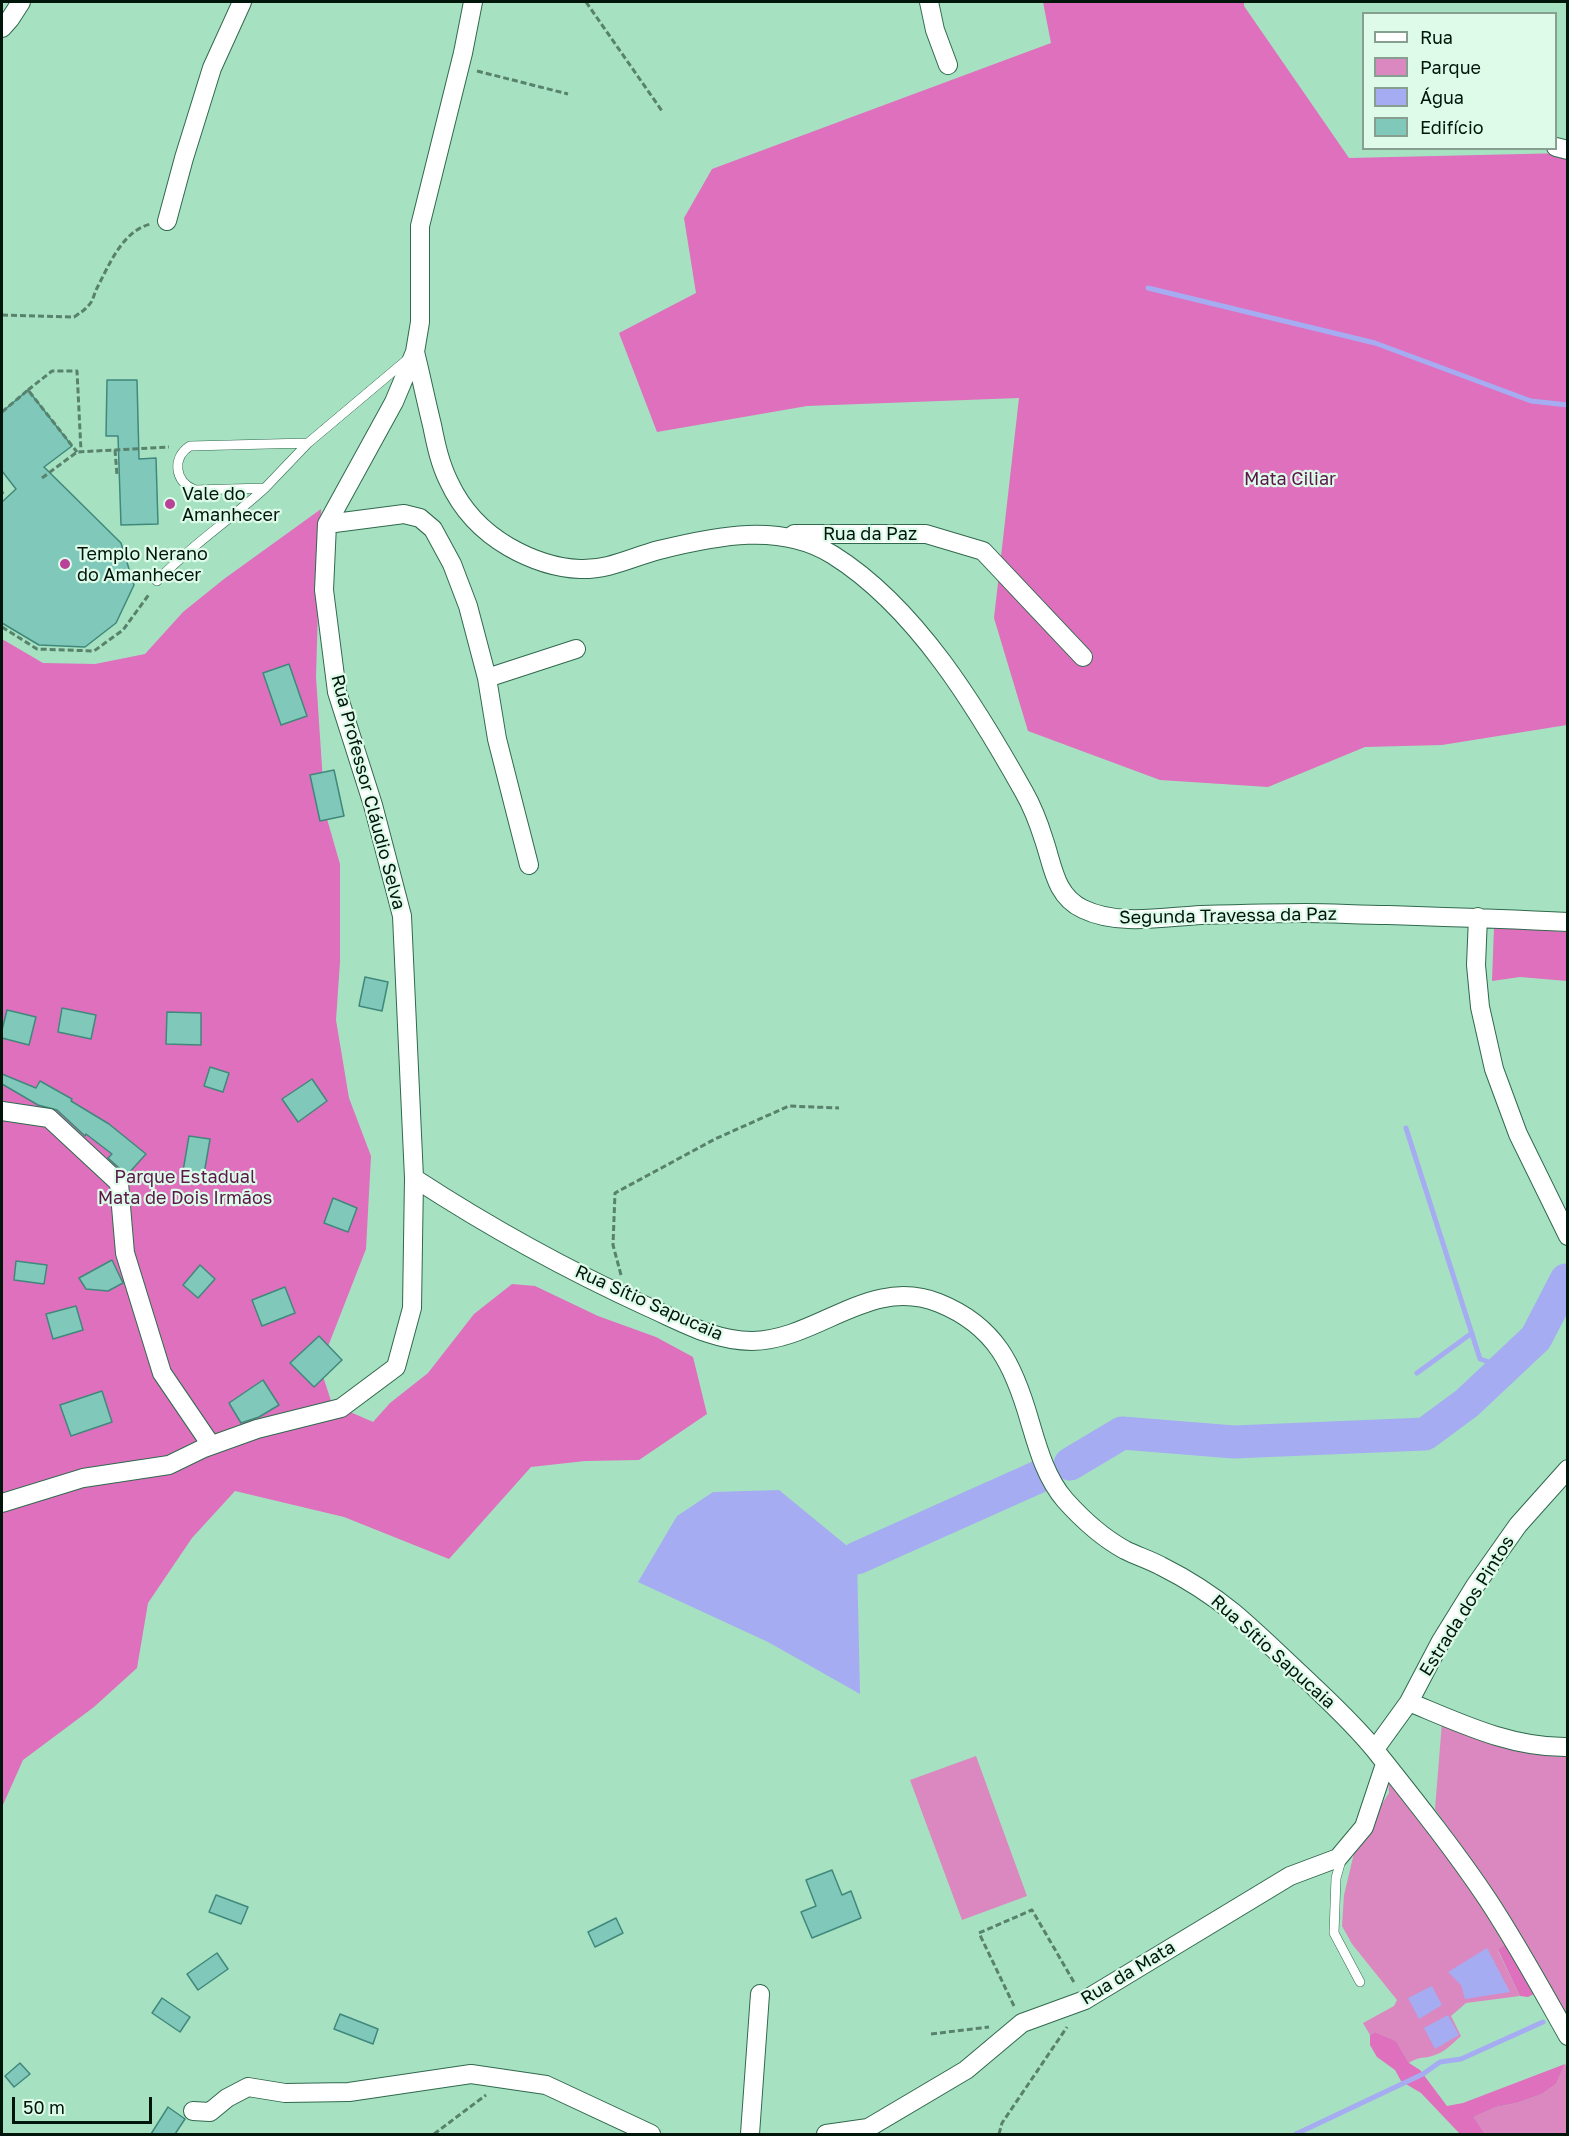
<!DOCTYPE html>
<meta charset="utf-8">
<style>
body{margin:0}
#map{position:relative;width:1569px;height:2136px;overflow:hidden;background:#a6e2c1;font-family:"Golos Text",sans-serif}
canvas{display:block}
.frame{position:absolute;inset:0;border:3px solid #01160b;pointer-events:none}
.legend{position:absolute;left:1362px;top:12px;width:195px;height:138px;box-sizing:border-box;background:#defbea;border:2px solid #869f91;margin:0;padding:8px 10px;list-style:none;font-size:18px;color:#01160b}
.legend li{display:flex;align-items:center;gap:12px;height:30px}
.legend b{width:30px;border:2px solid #869f91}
.scale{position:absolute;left:12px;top:2097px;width:140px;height:27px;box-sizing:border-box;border:3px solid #01160b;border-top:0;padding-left:8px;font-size:18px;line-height:21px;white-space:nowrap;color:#01160b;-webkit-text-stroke:4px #defbea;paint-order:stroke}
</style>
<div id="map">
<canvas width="1569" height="2136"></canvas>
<div class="frame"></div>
<ul class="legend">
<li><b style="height:8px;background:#fff"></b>Rua</li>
<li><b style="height:16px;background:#da88bf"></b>Parque</li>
<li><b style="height:16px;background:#a6acf1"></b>Água</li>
<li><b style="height:16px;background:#80c9ba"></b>Edifício</li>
</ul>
<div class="scale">50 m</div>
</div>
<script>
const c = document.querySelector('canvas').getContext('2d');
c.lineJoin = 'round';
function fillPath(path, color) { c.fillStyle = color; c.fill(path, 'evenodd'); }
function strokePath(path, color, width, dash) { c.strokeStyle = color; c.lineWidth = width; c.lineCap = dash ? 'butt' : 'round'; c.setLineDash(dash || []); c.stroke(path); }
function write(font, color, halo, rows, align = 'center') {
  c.font = font + ' "Golos Text",sans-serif'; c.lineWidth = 4.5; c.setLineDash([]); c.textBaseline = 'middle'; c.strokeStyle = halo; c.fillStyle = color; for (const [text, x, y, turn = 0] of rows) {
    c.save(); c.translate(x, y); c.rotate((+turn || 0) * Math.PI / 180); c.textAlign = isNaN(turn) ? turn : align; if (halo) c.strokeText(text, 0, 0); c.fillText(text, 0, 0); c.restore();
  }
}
fillPath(new Path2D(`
 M1442,1722C1476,1734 1532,1760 1567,1756V2025L1503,1907L1435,1809Z
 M976,1756L1027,1896L962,1920L910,1780Z
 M1388,1772L1507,1943L1498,1951L1520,1996L1466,2003L1451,2016L1461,2036C1452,2044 1444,2053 1432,2056C1421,2059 1420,2056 1409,2063L1396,2041L1375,2032L1370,2035L1363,2023L1394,2006L1397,2000L1352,1944L1342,1926L1344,1895L1356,1845L1389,1793Z
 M1565,2064L1567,2068V2134H1485L1474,2117L1496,2107L1517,2103L1542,2094L1556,2084Z`), '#da88bf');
fillPath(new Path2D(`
 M1043,2H1244V6L1349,158L1567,153V725L1442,745L1365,747L1268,787L1160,780L1028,731L994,618L1019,398L807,406L657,432L619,333L696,293L684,218L712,169L1051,43Z
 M321,509L316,677L325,812L340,864V962L336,1020L349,1098L371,1156L366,1249L320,1367L332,1404L373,1422L390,1403L428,1373L474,1314L512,1284L535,1286L598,1316L656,1337L693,1357L707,1414L639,1460L585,1461L531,1467L449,1559L344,1517L235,1491L192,1538L148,1603L137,1668L94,1707L23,1760L2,1807V639L43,663L95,664L145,654L183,612L224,579Z
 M1494,927L1567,932V981L1520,977L1492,981Z
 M1507,1943L1534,1989V1994L1528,1997L1520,1996L1498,1950Z
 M1375,2032L1396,2041L1409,2063L1420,2070L1447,2106L1463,2103L1565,2064L1556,2084L1542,2094L1517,2103L1496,2107L1474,2117L1485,2134H1460L1421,2093L1401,2081L1395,2070L1377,2057L1370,2045V2035Z`), '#de70bd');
fillPath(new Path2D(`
 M779,1490L846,1545L857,1558L860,1694L768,1642L638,1582L677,1516L713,1492Z
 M1487,1948L1510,1992L1465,1999L1461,1985L1448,1972Z
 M1432,1986L1442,2005L1419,2019L1408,1998Z
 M1448,2015L1459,2035L1435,2049L1424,2028Z`), '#a6acf1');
strokePath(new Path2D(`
 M1148,288L1375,343L1531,401L1568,405
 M1406,1128L1480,1359L1504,1367
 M1417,1373L1472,1333
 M1296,2134L1423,2074L1440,2062L1461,2059L1543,2022`), '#a6acf1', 5);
strokePath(new Path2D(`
 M1070,1464L1122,1433L1234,1442L1425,1434L1467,1403L1536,1338L1566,1280
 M857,1558L1038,1477`), '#a6acf1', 33);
const building = new Path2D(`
 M107,380H137L139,459L156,458L158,524L121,525L118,436H106Z
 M28,390L72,446L44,467L121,543L134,585L116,623L85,647L39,645L2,623V502L16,489L2,471V412Z
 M289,664L307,716L281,725L263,673Z
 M334,770L344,816L320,821L310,775Z
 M365,977L388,982L382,1011L359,1006Z
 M62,1008L96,1015L91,1039L58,1032Z
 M7,1010L36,1017L29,1045L2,1038V1030Z
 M167,1012L201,1013V1045L166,1044Z
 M210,1067L229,1073L223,1092L204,1086Z
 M2,1074L36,1088L40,1081L72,1099L71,1101L109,1124L146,1154L127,1175L108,1158L112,1154L86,1134L85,1136L57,1110L38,1105L2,1084Z
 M312,1079L327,1101L298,1122L282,1099Z
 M189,1136L210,1139L204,1174L183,1171Z
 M333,1198L357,1208L348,1232L324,1223Z
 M112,1260L123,1283L108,1291L86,1289L79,1278Z
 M16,1261L47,1265L44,1284L14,1280Z
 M200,1265L215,1279L198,1298L183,1285Z
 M285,1287L295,1313L262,1326L252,1300Z
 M76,1306L83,1330L53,1339L46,1314Z
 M319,1336L342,1360L314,1387L290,1363Z
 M263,1380L279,1405L259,1417L241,1423L229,1403Z
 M102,1391L112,1422L71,1436L60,1405Z
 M832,1870L842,1895L851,1891L861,1918L812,1938L801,1912L816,1906L806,1880Z
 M216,1895L248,1907L241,1924L209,1912Z
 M616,1918L623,1933L595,1947L588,1932Z
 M217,1953L228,1969L198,1990L187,1974Z
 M162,1998L190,2017L180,2032L152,2013Z
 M340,2014L378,2029L373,2044L334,2029Z
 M20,2063L30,2074L14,2087L5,2076Z
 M168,2107L185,2119L175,2134H151Z`);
fillPath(building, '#80c9ba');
strokePath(building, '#40887b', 1.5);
const lane = new Path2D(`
 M308,443L190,446C172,457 174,482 195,490L265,488L308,443L409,358
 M157,581C190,546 230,520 265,488
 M1342,1857L1336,1878L1334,1933L1360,1982`);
const street = new Path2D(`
 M929,2L935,30L948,65
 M2,28L10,19L21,2
 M1556,147L1568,150
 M167,221L184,158L212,68L242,2
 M415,352C421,376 426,401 432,425C436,445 440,464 449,482C462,510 483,532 509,547C530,559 555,568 580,569C609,570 632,557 659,550C716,536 781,522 833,555C916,607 977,708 1024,792C1032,806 1039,824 1044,840C1053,866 1055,896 1083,909C1118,926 1163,917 1201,915C1236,914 1271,913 1306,913C1333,913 1361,915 1388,915C1448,917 1508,919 1568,922
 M327,524L404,514L420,518L433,529L452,564L468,606L487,678L497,739L529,865
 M794,534H926L983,551L1083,657
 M487,678L576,649
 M1478,917L1476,965L1480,1007L1494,1069L1518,1134L1568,1236
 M2,1111L49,1118L119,1183L125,1253L162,1373L211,1445
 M414,1178C489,1227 567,1270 648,1307C682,1322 714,1341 752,1341C818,1340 870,1275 939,1303C996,1326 1014,1366 1030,1422C1038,1449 1046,1478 1065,1500C1082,1519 1103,1538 1125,1550C1137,1556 1150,1560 1161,1566C1187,1579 1212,1595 1234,1613C1260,1635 1284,1659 1309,1682C1331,1703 1355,1725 1375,1750C1413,1798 1454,1849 1488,1900C1517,1944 1542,1990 1568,2036
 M2,1503L83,1478L169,1465L204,1448L257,1429L341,1408L396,1367L412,1308L414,1178L402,916L373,805L337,692L324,590L327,524L394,402L415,352L420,322V226L463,53L473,2
 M1409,1702C1460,1723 1511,1748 1568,1747
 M1375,1749L1409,1702L1441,1641L1475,1586L1518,1525L1568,1469
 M193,2111L210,2112L227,2098L248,2087L285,2093L349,2092L471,2074L546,2085L651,2134
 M750,2134L760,1994
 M826,2134L868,2128L966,2070L1022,2023L1085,2000L1290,1876L1338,1858L1364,1827L1385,1764`);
strokePath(lane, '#30694d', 10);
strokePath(street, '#30694d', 20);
strokePath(new Path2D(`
 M586,2L662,111
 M477,71L568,94
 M2,315L74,317C80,313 85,310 89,305C93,301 94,294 97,288C109,265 123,230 151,224
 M28,390L52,371H77L81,451
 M2,412L28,390L77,452
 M115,450L117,475
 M42,478L77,452L169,447
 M2,492L3,494
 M2,627L37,649L94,651L123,630L150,593
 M621,1275L613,1245L615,1193L715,1139L789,1106L839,1108
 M1014,2006L979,1933L1032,1910L1075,1984
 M931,2034L989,2027
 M434,2134L486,2095
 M999,2134L1002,2123L1067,2027`), '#59826c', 3, [6, 3]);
strokePath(lane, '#fff', 9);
strokePath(street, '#fff', 18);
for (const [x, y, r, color] of [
 [170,504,6,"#b94298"],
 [65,564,6,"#b94298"]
]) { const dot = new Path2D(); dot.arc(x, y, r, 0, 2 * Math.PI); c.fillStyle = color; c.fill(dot); strokePath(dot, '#defbea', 2); }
write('18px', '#5c184a', '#defbea', [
 ["Mata Ciliar",1290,479],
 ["Parque Estadual",185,1177],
 ["Mata de Dois Irmãos",185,1198]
]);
write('18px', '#01160b', '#defbea', [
 ["Vale do",182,494],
 ["Amanhecer",182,515],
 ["Templo Nerano",77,554],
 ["do Amanhecer",77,575]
], 'left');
write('18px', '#01160b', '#defbea', [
 ["Rua da Paz",870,534],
 ["Rua Professor Cláudio Selva",368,792,75],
 ["Segunda Travessa da Paz",1228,916,-1],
 ["Rua Sítio Sapucaia",649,1303,24],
 ["Estrada dos Pintos",1467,1606,-58],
 ["Rua Sítio Sapucaia",1273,1652,42],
 ["Rua da Mata",1128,1973,-31]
]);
</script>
